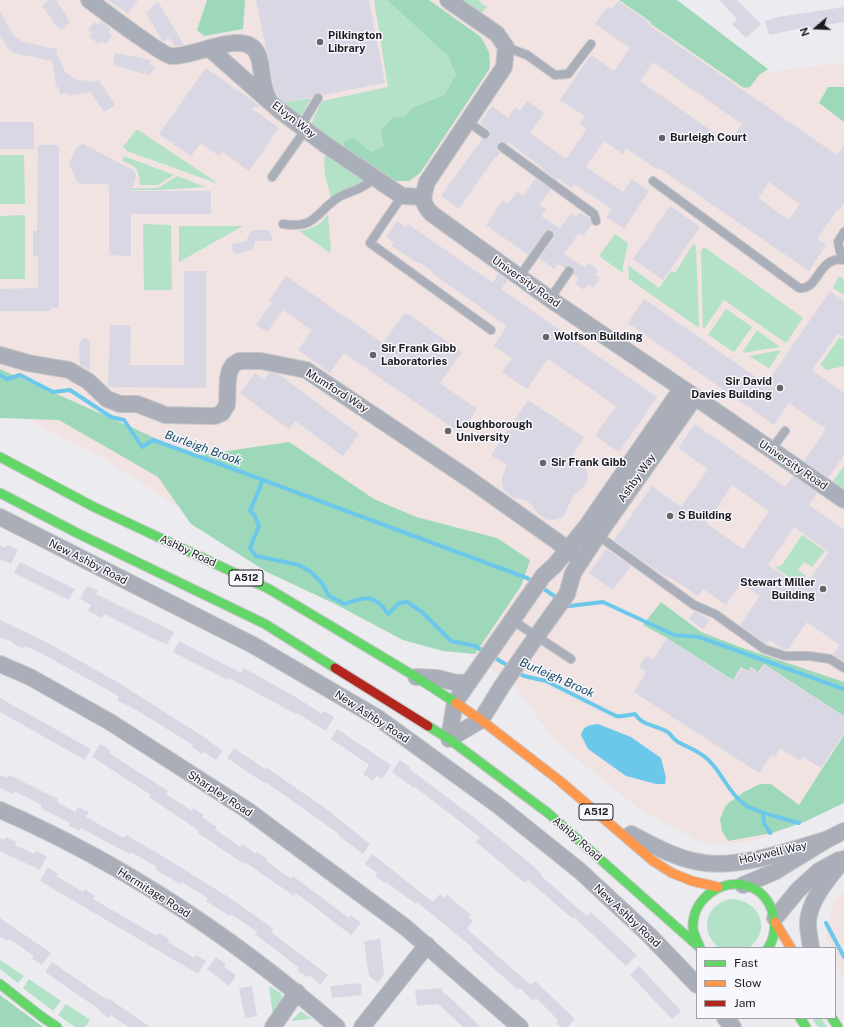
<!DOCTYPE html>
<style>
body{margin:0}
#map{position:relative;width:844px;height:1027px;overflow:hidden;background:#ececf0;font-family:"Public Sans",sans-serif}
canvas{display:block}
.legend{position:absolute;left:696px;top:947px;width:140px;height:72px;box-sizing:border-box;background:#f8f7fe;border:1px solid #a09fa5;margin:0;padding:5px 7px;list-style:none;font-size:12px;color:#1c1c1f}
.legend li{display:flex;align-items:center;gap:8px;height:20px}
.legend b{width:20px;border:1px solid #a09fa5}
.north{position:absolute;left:796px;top:8px;width:40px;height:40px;-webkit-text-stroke:3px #f8f7fe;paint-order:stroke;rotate:251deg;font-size:11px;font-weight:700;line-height:16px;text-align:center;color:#1c1c1f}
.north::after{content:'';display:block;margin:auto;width:14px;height:18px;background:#1c1c1f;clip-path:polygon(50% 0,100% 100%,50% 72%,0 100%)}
</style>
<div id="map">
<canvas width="844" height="1027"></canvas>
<ul class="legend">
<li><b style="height:5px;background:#63d668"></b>Fast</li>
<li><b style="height:5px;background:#ff974d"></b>Slow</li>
<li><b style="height:5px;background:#b3261e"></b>Jam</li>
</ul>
<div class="north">N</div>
</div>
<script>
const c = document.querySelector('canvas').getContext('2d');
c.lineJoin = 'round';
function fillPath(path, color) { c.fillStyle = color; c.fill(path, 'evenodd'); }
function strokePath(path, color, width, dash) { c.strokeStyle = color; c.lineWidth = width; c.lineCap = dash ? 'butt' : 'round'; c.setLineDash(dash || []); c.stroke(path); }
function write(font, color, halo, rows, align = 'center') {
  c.font = font + ' "Public Sans",sans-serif'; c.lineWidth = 3; c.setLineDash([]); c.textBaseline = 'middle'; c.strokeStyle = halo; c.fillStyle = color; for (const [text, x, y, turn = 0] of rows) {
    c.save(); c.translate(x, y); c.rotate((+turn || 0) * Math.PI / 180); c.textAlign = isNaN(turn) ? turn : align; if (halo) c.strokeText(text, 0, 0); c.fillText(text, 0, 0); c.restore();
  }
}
fillPath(new Path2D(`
 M0,0H677L772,72L844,62V803L804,822L757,840L728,844L702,843L643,812L553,739L515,686L474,656L403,638L272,568L105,459L0,404Z
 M844,891V980L835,958V948H831L826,938L833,901Z`), '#f0e3e1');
fillPath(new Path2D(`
 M374,0H387L448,56L456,75L444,95L412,108L404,117L384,146L371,152L344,148L311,124L322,101L388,87Z
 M456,0H479L483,5L487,7L481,13H476Z
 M264,48L275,104L311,98L298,121C289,116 276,110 270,101C262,87 263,68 258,53Z
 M136,130H138L219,184L127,151L123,147Z
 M325,154L369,178L362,183L341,192L331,199C328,183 322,171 325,154Z
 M0,155H24L25,204H0Z
 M124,156L174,175L158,185H140C139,169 137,166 122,161Z
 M177,176L205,187L161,190H108V189L155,188L160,187Z
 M328,214L331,249L330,253L299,231C313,228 319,227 328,214Z
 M25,215V279H0V216Z
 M143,224L171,225L172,290H144Z
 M179,226H243L179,262Z
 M615,234L628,243L623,266V273L599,256Z
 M693,244L696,246L699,328L629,279L628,265L659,288L671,271L675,273Z
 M704,247L803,318L786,343L724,300L704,329L703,328L701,251Z
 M839,276L844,280V295L833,288Z
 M726,309L752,327L734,352L708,335Z
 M757,330L780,347L742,353Z
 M840,337L844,340V366L827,370L820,365Z
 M781,350L769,368L749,356Z
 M844,466V489L833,481Z
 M802,535L825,551L812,567L804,562L798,570L806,576L800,585L775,567L782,565Z
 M729,899C759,898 773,930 749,948H719C699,931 705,906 729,899Z
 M0,960L24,976L18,983L0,969Z
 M29,979L61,1001L53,1011L23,988Z
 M269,986L280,993L283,998L273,1016Z
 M66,1004L90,1020L85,1027H75L58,1015Z
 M300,1012H302L312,1019L291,1021Z
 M812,1018H821L827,1027H818Z`), '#b4e2c9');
fillPath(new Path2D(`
 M207,0H245L243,29L204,36L197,30Z
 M387,0H429L481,37L489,52L490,68L420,173L409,181H396L344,148V142L353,138L371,152L384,146L381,131L392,118L404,117L412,108L444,95L456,75L448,56Z
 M619,0H677L768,69L759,75L750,87L744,88L651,24V22Z
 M828,87H844V122L819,103Z
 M0,369L131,427L193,456L289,442L374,499L416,517L497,538L530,560L521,586L475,654L443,651L403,640L335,604L267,572L191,524L158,477L59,420L0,418Z
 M661,602L701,632L740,647L844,682V716L764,664L758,672L751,667L748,671L741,667L733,680L667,638L643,625Z
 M844,735V803L804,822L772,833L728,841L722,831L720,819L726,805L744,792L760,784H771L799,805Z
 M0,995L43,1027H0Z`), '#9ed8ba');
fillPath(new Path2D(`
 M598,724L631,737L661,758L666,778L665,784H656L626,776L588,749L581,735C583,726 589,725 598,724Z`), '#6cc8eb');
strokePath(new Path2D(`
 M0,375L7,379L20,375L53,392L70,390L111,417L124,420L142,447L153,440L236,470L527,578L535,583
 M262,480C260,491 254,500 250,511L255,516L259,526L250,548L256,556L299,565L311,572L322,583L329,596L345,604C366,596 375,594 388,614L399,603L407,602L422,612L451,641L475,646L486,653
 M541,587L560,600
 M566,603L569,606L603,602L674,635L699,637L844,689
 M492,656L510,667
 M516,671L524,676L546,681L616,716C623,717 628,715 635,714C643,727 658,725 669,733C672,736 674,740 678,742C687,747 696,750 705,757C721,769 727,792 744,804C756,813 784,818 799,823
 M763,813L764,823L770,833
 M826,923L844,957`), '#6cc8eb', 4);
fillPath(new Path2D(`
 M48,0H56L70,22L62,30L52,22L53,20L46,12L47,11L42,7Z
 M108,0H138L128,14Z
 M256,0H369L385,83L322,95L318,93L312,97L284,102L278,96L274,87Z
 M719,0H737L761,24L746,38L732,24L737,19Z
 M618,1L650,23L649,25L837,155L844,145V203L838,211L837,210L817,239L826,245L809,271L659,168L658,170L626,148L623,154L604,141L586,167L623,192L632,179L649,191L624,229L606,217L612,209L574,184L571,188L558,178L557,180L542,169L543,168L508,142L507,144L503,142H499L497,146V150L500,153L496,158L495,157L459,209L441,196L482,139H487L490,137V131L480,123L492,106L508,118L515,107L520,111L527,101L544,113L530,133L566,159L587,129L579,124L585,116L560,100L591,55L614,71L630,48L595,24L608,6L612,9ZM653,62L742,124L729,143L640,81ZM769,182L800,204L789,220L758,198Z
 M158,2L184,45L175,46L169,38L164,42L162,40L146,13Z
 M844,7V22L807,28L806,27L769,35L765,21L778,17Z
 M0,12L14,36L23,42L57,49L56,53L62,63L65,72L79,81L85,80L89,82L99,80L115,105L104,112L90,92L68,96L67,93L60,94L59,88L56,86L52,61L14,53L6,47L7,46L0,37Z
 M101,21L111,29L108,32L112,35L106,44L102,41L99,44L89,37L92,33L88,30L95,22L98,25Z
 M115,53L151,60L150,65L156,67L149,75L113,65Z
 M206,68L260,106L251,108L279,128L249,171L222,151L219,156L201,143L191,156L159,134Z
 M0,122H34V149H0Z
 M83,144L133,170L136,176L132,191H211V214H131V256L109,255V184H82L79,183L77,181L69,163L77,147Z
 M38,145H59V308H51V311H0V289L38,288V256H33V231H37Z
 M536,178L551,189L539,205L546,209L541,216L560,229L571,213L576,217L579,212L590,219L592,224L583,236L579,233L564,254L585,268L588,263L598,270L595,275L600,278L593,288L588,285L584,290L575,283L578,278L573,274L574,269L572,266H567L565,268L558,264L554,269L539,258L554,238V233L552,230H547L545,232L528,255L486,225L503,200L508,204L517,192L523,196Z
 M670,206L700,227L663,280L633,259Z
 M397,221L406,227L408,224L493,283L498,273L508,280L501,289L657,397L619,452L595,436L616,406L548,359L527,389L502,372L512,358L494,346L507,326L432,273L433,272L419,262L418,263L392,246L394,243L386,237Z
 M254,230H268L270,233L273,241H255L254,248L251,250L238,254L233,252L232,244L248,241H246L251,231Z
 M184,271H206V388L108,387L110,325H131L130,365H184Z
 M286,276L383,343L404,314H408L462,352L440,383L477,409L460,433L344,353L330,373L298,350L312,330L283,310L267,332L256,325L272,302L269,301Z
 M830,291L844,301V338L838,333L812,370L844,393V455L828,478L804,461L826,429L789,403L774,425L628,323L644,299L766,384Z
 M86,337L90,343V371L80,365L79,345L81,341Z
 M269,372L278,374L359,434L343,456L295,421L289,429L240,393L255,373L264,380Z
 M528,400L584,437L572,455L580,460L586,467L588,480L584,486L573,496L564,516L558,519L551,520L545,519L540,515L531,504L525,500L513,497L508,494L504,490L502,484V478L507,465L491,455Z
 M695,424L785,487L793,476L817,493L809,505L844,530V661L833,654L840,645L807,622L787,650L783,649L770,640L767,644L740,625L760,596L741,583L726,605L703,589L698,596L668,576L667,577L637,557L614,540L652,486L681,507L708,469L678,448ZM732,485L769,511L743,549L706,523ZM794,527L829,552L803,589L768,565Z
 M0,545L5,548L7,545L18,550L11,564L0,559Z
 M606,549L631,566L613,590L589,573Z
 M20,562L75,589L69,600L14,573Z
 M87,586L98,591L96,594L174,632L167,645L104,614L102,618L88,611L91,605L80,599Z
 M695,611L710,620L703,629L689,619Z
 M0,620L46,642L114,680L201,735L223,751L216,760L204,752L202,754L192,747L193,745L128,705V706L117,700L119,697L106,689L37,651L25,646L23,649L12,643L13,642L0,637Z
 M667,638L733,681L742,668L748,672L750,668L759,673L764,665L844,716V733L821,768L803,757L800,761L780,748L775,757L771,755L759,773L634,692L646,672L639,667L646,656L653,660Z
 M179,641L241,673L244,668L299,699L322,714L324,711L334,717L326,731L297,713L296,714L229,678L228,680L173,652Z
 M0,698L91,749L85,760L0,712Z
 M337,729L391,765L382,779L377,776L373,781L363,774L369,765L331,739Z
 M100,744L111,751L109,753L168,791L166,794L192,811L193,808L204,815L202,817L217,827L215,829L240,847L242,844L256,854L257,852L267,859L266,861L291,879L293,876L349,918L351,915L361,923L351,935L296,893L294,896L245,862L244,864L198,833L199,831L149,797L151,795L92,757Z
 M234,748L265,769L266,767L329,811L370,844L363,854L338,835L339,834L284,795L265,782L264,783L227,758Z
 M400,760L410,767L409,769L427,782L476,819L526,860L542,874L541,876L587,916L591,912L637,955L626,966L574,917L573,919L528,880L525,883L476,842L480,837L415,787L414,788L392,772Z
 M0,775L7,778L9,775L47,794L58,799L57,802L75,812L78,807L89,812L86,817L124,838L126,835L174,863L230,898L274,929L271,932L328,975L320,985L309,975L307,977L297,970L299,968L255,934L257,932L231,914L230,916L206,901L208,898L182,882L180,884L156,870L157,867L131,852L129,854L81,828L79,831L68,825L70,823L41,808L42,805L14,791L13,794L0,788Z
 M6,837L16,842L15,845L34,854L36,851L47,856L40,870L0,851V838L4,840Z
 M372,854L433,902L440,894L445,898L447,895L471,915L469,918L473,921L467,929L531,985L535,981L575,1019L568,1027H561L556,1022L558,1020L536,998L533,1001L520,988L518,990L472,949L473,948L417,902L416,904L386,882L385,883L375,876L377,873L365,864Z
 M48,867L58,874L56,876L83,892L85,889L95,896L93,899L157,936L159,933L169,939L168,942L194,958L196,955L206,961L198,974L40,881Z
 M0,918L51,953L42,965L32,959L34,956L21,947L9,939L7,941L0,937Z
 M380,939L384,974L378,983L369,976L364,941Z
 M216,957L226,964L224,967L235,974V978L229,986L207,969Z
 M52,962L107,1000L108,998L150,1027H128L111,1015L109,1018L99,1011L100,1010L45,972Z
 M639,966L681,1011L672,1019L630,975Z
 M361,983L362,995L332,998L330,986Z
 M252,986L257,1016L245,1018L239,988Z
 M442,988L443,994L445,993L481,1027H463L438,1004L417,1006L415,990Z`), '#d8d7e3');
const lane = new Path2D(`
 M506,47L527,55L555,75L568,74L591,44
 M468,122L485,134
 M301,126L318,98
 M502,147L594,214L596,221
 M272,177L306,129
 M653,181L799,288C819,291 818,255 844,260
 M402,196L370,243L491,330
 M283,224C315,229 315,214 336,199C344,193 353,192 362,187C366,185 371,181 375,178
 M842,260L838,242L844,232
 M519,277L549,235
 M550,299L569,271
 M771,450L785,431
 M596,534L694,605L715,614L764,649L785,656H809L830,659L844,668
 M512,620L571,659`);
const street = new Path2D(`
 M89,0C101,9 162,55 171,56C193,58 245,28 257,53C262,63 261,75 264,86C265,91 267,96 269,100
 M448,0L497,34L506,47L504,67L427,182C423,197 420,202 432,214L550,299L695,397L844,500
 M210,49L279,110L326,145L402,196L423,197
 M0,355L28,363L69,370L88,381L107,399L120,404H137L158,412L165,415L207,416H215L222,413L227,405L228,378L230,370L233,365L239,361H261L306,370L469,479L558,542L581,561
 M0,517L253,645L378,718L499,806L580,871L649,935L697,985
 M0,664L30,677L110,722L247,810L405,927L520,1027
 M416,677L437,678L457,683L469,682
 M449,739L481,720L502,686L536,637L567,594L573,573L598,535L695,397
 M449,739L455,702L543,576L555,565L586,527L682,388
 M0,810C122,863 237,940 337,1027
 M631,834C652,845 675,858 699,862C735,870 792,850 828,839
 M743,885L774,872L828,839L844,831
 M775,918L798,890L819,871L839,860
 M811,948C810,940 808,931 808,923C808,901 831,875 844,859
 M725,1018L733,1027
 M273,1027L297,992
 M362,1027L427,945`);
const fast = new Path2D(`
 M0,457L94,507L269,589L416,677L456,703
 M0,493L79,534L265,624L335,668
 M428,726L449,739L548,813L699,947
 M700,948C698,942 693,934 693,928C692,899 721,878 748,886C773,894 782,928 768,948
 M0,984L42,1017L57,1027
 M800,1018L806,1027
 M832,1018L838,1027`);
const slow = new Path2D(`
 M456,703L481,720L560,781L653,861L672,873L692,881L718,887
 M775,922L791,948`);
const jam = new Path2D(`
 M335,668L428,726`);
strokePath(lane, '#c7c7ca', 10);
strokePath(street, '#c7c7ca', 18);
strokePath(fast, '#c7c7ca', 11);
strokePath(slow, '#c7c7ca', 11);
strokePath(jam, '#c7c7ca', 11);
strokePath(lane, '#aaaeb8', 8);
strokePath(street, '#aaaeb8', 16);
strokePath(fast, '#63d668', 9);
strokePath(slow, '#ff974d', 9);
strokePath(jam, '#b3261e', 9);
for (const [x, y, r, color] of [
 [320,42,4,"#656568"],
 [662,138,4,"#656568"],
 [546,337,4,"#656568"],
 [373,355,4,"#656568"],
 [780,388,4,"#656568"],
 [448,431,4,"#656568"],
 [543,463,4,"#656568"],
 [670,516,4,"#656568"],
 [823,589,4,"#656568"]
]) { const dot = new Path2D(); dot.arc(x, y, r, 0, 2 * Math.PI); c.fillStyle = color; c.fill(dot); strokePath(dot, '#f8f7fe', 1.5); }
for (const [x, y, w] of [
 [246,578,34],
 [596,812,34]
]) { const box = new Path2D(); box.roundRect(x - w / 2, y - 8, w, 16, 3); c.fillStyle = '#f8f7fe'; c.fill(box); strokePath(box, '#1c1c1f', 1); }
write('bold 10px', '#1c1c1f', null, [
 ["A512",246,578],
 ["A512",596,812]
]);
write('bold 11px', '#1c1c1f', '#f8f7fe', [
 ["Pilkington",328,36],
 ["Library",328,49],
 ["Burleigh Court",670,138],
 ["Wolfson Building",554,337],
 ["Sir Frank Gibb",381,349],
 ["Laboratories",381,362],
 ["Sir David",772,382,"right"],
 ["Davies Building",772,395,"right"],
 ["Loughborough",456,425],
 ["University",456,438],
 ["Sir Frank Gibb",551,463],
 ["S Building",678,516],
 ["Stewart Miller",815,583,"right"],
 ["Building",815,596,"right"]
], 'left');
write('11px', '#1c1c1f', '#f8f7fe', [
 ["Elvyn Way",294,120,38],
 ["University Road",526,282,35],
 ["Mumford Way",337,391,32],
 ["University Road",793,465,34],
 ["Ashby Way",637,478,-55],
 ["Ashby Road",188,551,25],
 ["New Ashby Road",88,562,27],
 ["New Ashby Road",372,717,33],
 ["Sharpley Road",220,794,33],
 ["Ashby Road",577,839,41],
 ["Holywell Way",773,853,-13],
 ["Hermitage Road",154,893,32],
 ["New Ashby Road",627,916,43]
]);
write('italic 12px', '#164a5f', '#f8f7fe', [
 ["Burleigh Brook",203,448,20],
 ["Burleigh Brook",557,678,24]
]);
</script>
